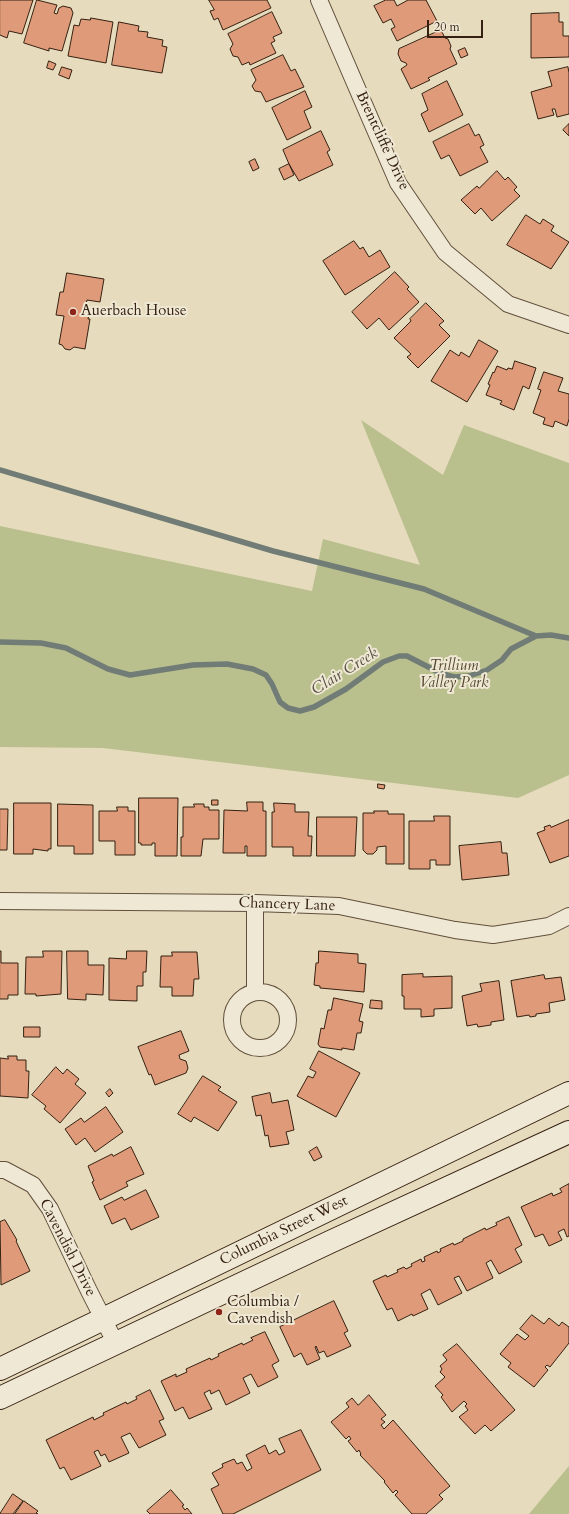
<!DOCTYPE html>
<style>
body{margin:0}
#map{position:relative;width:569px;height:1514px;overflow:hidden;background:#e6dcbd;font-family:Cardo,serif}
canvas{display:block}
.scale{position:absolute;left:427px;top:20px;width:56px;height:18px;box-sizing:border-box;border:2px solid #352011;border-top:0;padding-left:5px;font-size:12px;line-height:14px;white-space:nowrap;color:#352011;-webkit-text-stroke:3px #efe8d4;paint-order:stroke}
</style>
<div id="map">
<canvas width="569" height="1514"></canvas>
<div class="scale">20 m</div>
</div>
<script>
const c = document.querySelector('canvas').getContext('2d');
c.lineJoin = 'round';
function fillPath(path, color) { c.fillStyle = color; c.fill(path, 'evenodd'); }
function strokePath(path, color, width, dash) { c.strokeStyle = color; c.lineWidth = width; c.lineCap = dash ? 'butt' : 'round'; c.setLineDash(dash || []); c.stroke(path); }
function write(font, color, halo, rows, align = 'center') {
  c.font = font + ' Cardo,serif'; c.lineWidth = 4; c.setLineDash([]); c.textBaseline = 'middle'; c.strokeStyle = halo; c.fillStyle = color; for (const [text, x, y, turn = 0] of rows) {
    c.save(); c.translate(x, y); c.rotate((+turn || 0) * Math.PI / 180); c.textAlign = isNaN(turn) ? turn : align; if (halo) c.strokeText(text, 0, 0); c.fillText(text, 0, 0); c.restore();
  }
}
fillPath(new Path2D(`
 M361,420L443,475L464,425L569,463V775L518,798L103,748L0,747V526L312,591L323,539L420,565Z
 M569,1466V1514H529Z`), '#babf8e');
strokePath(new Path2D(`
 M0,470L273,551L424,589L536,636
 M0,642L41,643L66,648L108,669L130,675L193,665L227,664L253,669L266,675L272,684L280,702L288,708L300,711L314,707L346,689L383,662L399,656H407L440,673L454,677L469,676L487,670L502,660L511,649L536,636L551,635L569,638`), '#707c75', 5.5);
const building = new Path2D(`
 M0,0H33L22,34L9,31L7,38L0,35Z
 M37,0L57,5L54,13L57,14L59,8L63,6L71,8L73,13L62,51L49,48V51L24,43Z
 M209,0H267L271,8L223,30L218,18L214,20L210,11L214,10Z
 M386,0H394L397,6L408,0H426L437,21L397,41L391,29L395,27L391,19L383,23L374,6Z
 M272,12L282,33L273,37L275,41L271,43L276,53L250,65L249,62L242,65L238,57L233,56L230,49L233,44L228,34Z
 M559,13V22H563V36H569V57L531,58V14Z
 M91,18L113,22L106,63L68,56L74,25L79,26L81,19L90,20Z
 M119,22L139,26L138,31L148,32L147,37L163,40L162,46L167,47L162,73L112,65Z
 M441,30L445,38L448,39L451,46L450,49L457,64L428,78L430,80L411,89L401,69L407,65L406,63L401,61L398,54L399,49Z
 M465,48L468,55L461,58L458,51Z
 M283,55L291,71L295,69L304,87L266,102L261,92L255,91L252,86L256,80L251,70Z
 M49,61L56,64L53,70L47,68Z
 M62,67L72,70L69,79L59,75Z
 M568,67L569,73V114L557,117L555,109H552L554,115L538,119L531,92L552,86L548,72Z
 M447,81L463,115L429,132L421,114L428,110L422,94Z
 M305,91L312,107L304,111L311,128L287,140L272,108Z
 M469,124L475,136L479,134L484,145L480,147L488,162L460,176L449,155L441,159L433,142Z
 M569,124V136L563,130Z
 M321,131L330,150L327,152L333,165L299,181L289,164L283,150Z
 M255,159L259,168L253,171L249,162Z
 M289,164L294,175L284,180L279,169Z
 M497,171L505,180L508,177L517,187L514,190L520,196L492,221L481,208L475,214L461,200L477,186L479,188Z
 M526,215L540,224L543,219L554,226L551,231L569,242L551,269L507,245Z
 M354,241L360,249L363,247L369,257L380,250L390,267L345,295L323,261Z
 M395,272L409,287L407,289L419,302L389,330L379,318L367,329L352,312Z
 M67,273L104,279L100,302L87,300L85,308L90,309L88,319H90L85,349L74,347L70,350L65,349L62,345L59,344L64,316L56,315L60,292H63Z
 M426,303L444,321L439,325L450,336L418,368L407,357L411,354L394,338L411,321L410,319Z
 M479,340L498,351L467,402L431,381L450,350L459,356L461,352L469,357Z
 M515,361L536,368L529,389L523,386L514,410L500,404L502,401L486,395L490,385L488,384L493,372L494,373L497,366L507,370L508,368L512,369Z
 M544,372L563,378L558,391L569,394V419L567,426L555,421L553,427L543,424L545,418L533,413L541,390L538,389Z
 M378,784L385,785L384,789L378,788Z
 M139,798H178L177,856H155V843H152V845H141V843H139Z
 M212,800H218V805H212Z
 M247,802H263V811H266V856H247V846H245V853H223L224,810L247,811Z
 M14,803H51V849H48V851L33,849V854H14Z
 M274,803L295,804V812H309L308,836H312L311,856H293V847H272V812H274Z
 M58,804L93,805V854H74V846H58Z
 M194,804H204V807H209V810H219V839H203L201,856H181V837H183V807H194Z
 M117,807H128V811H135V855H115V841H99V811H117Z
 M0,809H8L7,850H0Z
 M374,811H388V814H404V864H386V846L377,847V850L373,854H367L363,850V813H374Z
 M434,816H450V865H436V860H430V869H409V821H434Z
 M317,817H357L355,856H317Z
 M569,820V856L550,863L537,833L545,830L544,827L550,825L551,827Z
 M501,842L502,853H507L509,875L462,880L459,846Z
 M0,951H1V963H18V995H8V999H0Z
 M43,951H62L61,994L36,996V994H25L26,957H43Z
 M67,951H88V965H104L103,995L86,994V1000L68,999Z
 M127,951H147L146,972H143V986H137V1001L109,1000V958L126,959Z
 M319,951L358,954V963L366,964L364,992L320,988V986L314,985L316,963H318Z
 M172,952H197L199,979H194L193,996H172V987H160L161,956H172Z
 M423,974V977L452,976V1008L434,1009V1016L421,1017V1009H404V996H402V975Z
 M544,975L545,979L561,977L565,1000L549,1003L550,1012L536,1014V1016L530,1017L529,1015L517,1017L511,981Z
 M499,981L504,1020L491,1022V1025L478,1027L477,1024L467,1026L462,996L482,991L480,984Z
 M334,998L363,1004L359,1021L363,1022L361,1033H357L354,1050L342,1048V1050L320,1047L318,1044L321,1028L324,1029L328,1010H331Z
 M371,1000L382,1001V1009L370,1008Z
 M24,1027H40V1037H24Z
 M181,1031L189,1051L179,1055L180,1059L186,1061L188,1068L186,1073L155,1085L151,1074L149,1075L138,1047Z
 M319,1051L360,1073L336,1117L297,1096L308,1076L313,1078L316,1072L310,1069Z
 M8,1056H17V1060H26V1071H29L28,1098L0,1096V1058L8,1059Z
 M56,1067L63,1074L67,1069L79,1079L75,1084L86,1093L60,1123L44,1109L46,1106L32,1095Z
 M203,1076L221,1087L218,1090L237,1102L218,1131L194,1117L191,1122L178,1114Z
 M110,1089L113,1093L109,1097L106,1093Z
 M270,1093L272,1103L288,1100L294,1130L286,1132L289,1144L270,1147L268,1135L265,1136L261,1115L256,1116L252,1097Z
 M106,1107L123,1132L95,1152L85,1138L76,1145L65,1129L81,1118L84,1122Z
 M131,1147L144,1174L126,1182L128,1186L100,1200L92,1182L94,1181L88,1166L112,1154L113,1156Z
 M317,1147L322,1157L314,1161L309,1152Z
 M569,1184V1236L567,1237L564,1229L558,1232L562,1240L549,1246L543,1234L535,1237L521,1207L552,1193L553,1196L562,1192L560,1189Z
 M146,1190L159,1217L131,1230L125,1218L112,1224L104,1206L122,1197L124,1200Z
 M509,1217L522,1245L515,1249L522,1262L499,1274L491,1260L486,1263L493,1278L467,1291L459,1276L454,1278L462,1293L438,1305L430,1289L421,1294L428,1309L413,1316L412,1314L398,1321L392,1308L387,1310L373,1281L386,1275L387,1277L398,1272L397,1270L404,1267L406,1269L412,1266L411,1264L421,1259L422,1262L425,1261L424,1257L437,1251L438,1253L441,1251L440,1249L453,1243L454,1245L463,1241V1239L485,1228L486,1230L497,1225L496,1223Z
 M5,1220L17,1240L16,1241L30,1271L1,1285L0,1222Z
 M334,1301L348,1331L344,1333L351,1346L327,1357L324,1351L319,1353L316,1346L315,1347L320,1359L307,1365L301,1353L294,1357L280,1327Z
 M532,1315L544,1324L549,1318L559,1326L562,1322L569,1327V1343L550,1367L547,1365L545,1367L548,1370L534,1387L508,1367L511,1363L500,1354L517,1334L525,1340L529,1336L520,1329Z
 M265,1332L279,1361L272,1365L278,1377L258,1387L251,1374L243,1378L250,1393L226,1405L219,1390L211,1394L210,1390L204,1393L212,1409L189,1419L183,1407L175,1411L161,1381L176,1374V1377L187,1372L186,1369L210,1358L211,1360L219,1356L218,1354L242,1343L243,1345L253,1340L251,1338Z
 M457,1344L515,1410L491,1431L485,1425L475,1434L459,1417L468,1410L465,1406L467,1404L464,1401L452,1412L441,1397L443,1395L435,1386L445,1377L440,1372L442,1369L440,1366L447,1360L443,1355Z
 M150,1390L164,1419L159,1421L166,1435L139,1448L130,1433L121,1437L129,1453L109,1462L105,1454L101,1456L98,1450L94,1452L101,1466L71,1480L64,1467L60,1469L46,1440L93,1417L94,1420L104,1415L103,1413L126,1402L127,1404L137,1399L136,1397Z
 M369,1395L386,1415L381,1419L385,1422L381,1425L384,1429L393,1420L450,1486L439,1495L443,1499L426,1514H412L395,1495L398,1492L396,1490L393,1493L384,1482L385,1481L360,1455L361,1454L359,1450L357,1452L348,1441L351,1439L349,1436L346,1439L331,1422L349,1407L346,1403L352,1398L358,1405Z
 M301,1430L321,1470L233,1514H223L211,1489L219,1485L212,1473L223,1467L222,1464L234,1459L237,1464L242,1462L247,1471L252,1468L246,1455L265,1445L269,1454L276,1450L279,1455L285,1452L279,1439Z
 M171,1490L184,1505L182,1506L185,1510L187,1508L192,1514H150L147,1511Z
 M13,1494L23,1501L13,1514H0Z
 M24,1501L38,1511L36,1513L38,1514H15Z`);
fillPath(building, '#de9a79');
strokePath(building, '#352011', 1);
const minor = new Path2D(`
 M319,0L398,183L445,252L508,304L569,325
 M0,901L255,903L339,906L455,930L493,935L549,926L569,916
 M255,903V992
 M232 1020a28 28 0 1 1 56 0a28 28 0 1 1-56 0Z
 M0,1170H5L33,1185L50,1209L89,1291L116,1344`);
const secondary = new Path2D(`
 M0,1369L569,1093
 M0,1398L330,1242L569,1132`);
strokePath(minor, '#614f3c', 18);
strokePath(secondary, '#352011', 24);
strokePath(minor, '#efe8d4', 16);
strokePath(secondary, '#efe8d4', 22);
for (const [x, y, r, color] of [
 [73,312,4,"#8f2418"],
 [219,1312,4,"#8f2418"]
]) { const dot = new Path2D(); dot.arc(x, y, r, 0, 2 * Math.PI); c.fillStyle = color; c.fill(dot); strokePath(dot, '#efe8d4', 1.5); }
write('15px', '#352011', '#efe8d4', [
 ["Brentcliffe Drive",382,141,65],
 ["Chancery Lane",287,905,2],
 ["Columbia Street West",284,1231,-26],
 ["Cavendish Drive",67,1248,63]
]);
write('15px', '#352011', '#efe8d4', [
 ["Auerbach House",81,312],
 ["Columbia /",227,1303],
 ["Cavendish",227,1320]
], 'left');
write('italic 15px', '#564830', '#efe8d4', [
 ["Trillium",454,667],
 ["Valley Park",454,684]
]);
write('italic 16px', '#534e43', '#efe8d4', [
 ["Clair Creek",345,672,-32]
]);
</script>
